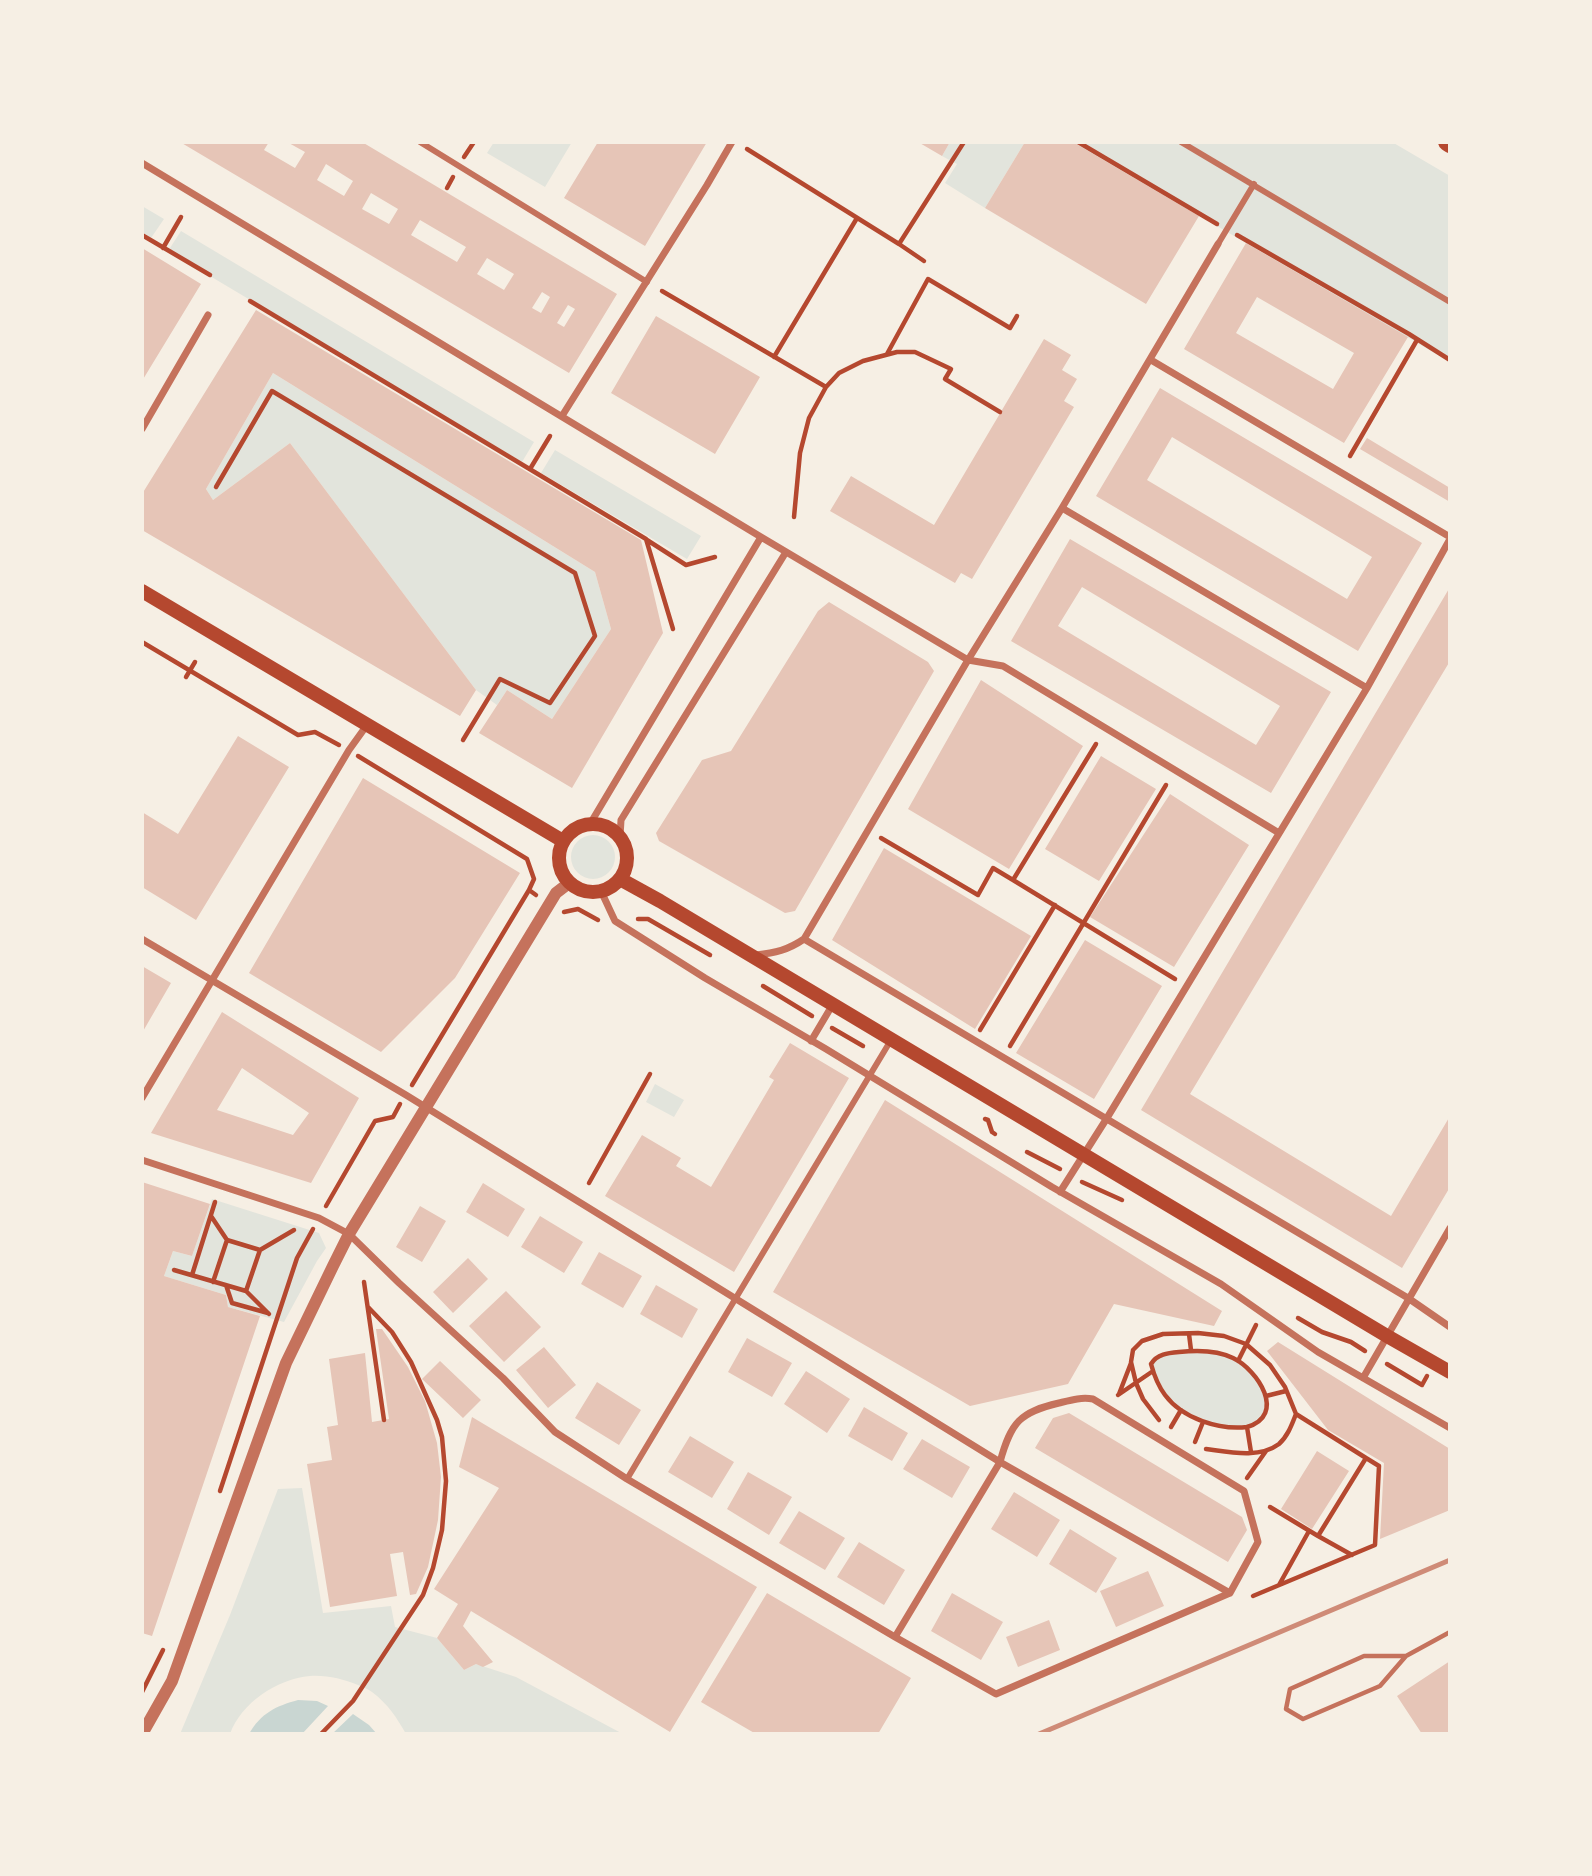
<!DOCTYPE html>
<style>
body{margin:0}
#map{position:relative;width:1592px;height:1876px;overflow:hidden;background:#f6efe4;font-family:Arial,sans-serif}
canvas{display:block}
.frame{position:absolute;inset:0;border:144px solid #f6efe4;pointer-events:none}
</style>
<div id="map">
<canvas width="1592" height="1876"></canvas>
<div class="frame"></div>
</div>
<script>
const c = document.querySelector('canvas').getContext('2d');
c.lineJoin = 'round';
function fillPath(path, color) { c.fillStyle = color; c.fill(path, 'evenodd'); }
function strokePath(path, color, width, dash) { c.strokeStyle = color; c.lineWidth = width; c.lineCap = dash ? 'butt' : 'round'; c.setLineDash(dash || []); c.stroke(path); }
fillPath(new Path2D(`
 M494,142H572L545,187L487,153Z
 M950,142H1025L985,208L945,183L957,164L942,156Z
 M1073,142H1392L1450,176V362Z
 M142,206L164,219L151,238L142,232Z
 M181,231L534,442L522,462L168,251Z
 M273,373L595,572L611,629L552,719L507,690L497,705L476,690L290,443L213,500L206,489Z
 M555,450L701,536L687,559L541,473Z
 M571 857a22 22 0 1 1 44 0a22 22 0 1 1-44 0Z
 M655,1084L684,1100L674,1117L646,1102Z
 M212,1199L319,1233L326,1248L317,1261L284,1322L228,1307L226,1295L164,1276L173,1251L192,1256Z
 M1212,1352C1235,1358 1255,1367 1264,1391C1267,1397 1266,1407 1266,1414L1254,1425L1220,1426L1181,1410L1165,1395L1151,1364L1167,1353Z
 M302,1488L323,1613L391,1606L395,1627L437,1638L464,1670L476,1664L516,1677L623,1734H406C397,1718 388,1704 372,1692C368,1689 363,1687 358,1685C343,1679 327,1675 310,1676C277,1679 241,1703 230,1734H180L230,1615L278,1489Z`), '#e2e4dc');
fillPath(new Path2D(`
 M298,1700L317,1701L328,1706L302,1734H249C261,1713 276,1706 298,1700Z
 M353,1714L369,1725L377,1734H332Z`), '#c9d6d2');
fillPath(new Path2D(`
 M180,142H269L264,150L295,168L305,152L287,142H362L617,294L569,373ZM326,164L353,181L344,196L317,180ZM371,193L398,209L389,224L362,209ZM420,220L466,247L457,262L411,235ZM487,258L514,274L504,290L477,274ZM542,292L550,297L541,313L532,308ZM568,305L575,309L564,327L557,323Z
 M598,142H707L645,246L564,198Z
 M918,142H950L942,156Z
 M1025,142H1073L1199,216L1146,304L985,208Z
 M1246,243L1408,337L1344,443L1184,349ZM1257,297L1354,353L1333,389L1236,333Z
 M142,248L201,284L142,381Z
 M256,310L641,540L663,633L572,788L479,733L507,690L552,719L611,629L595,572L273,373L206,489L213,500L290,443L476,690L460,716L142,530V494Z
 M656,316L760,377L715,454L611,393Z
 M1044,339L1071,355L1062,370L1077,379L1064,401L1074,407L972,579L961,573L955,583L830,511L851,476L934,525Z
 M1160,388L1422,543L1358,651L1096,496ZM1172,437L1372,557L1347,599L1147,480Z
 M1367,438L1450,488V502L1360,449Z
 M1070,539L1331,692L1271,793L1011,641ZM1082,587L1280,706L1256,745L1058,626Z
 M1450,587V661L1190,1094L1391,1216L1450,1116V1187L1402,1268L1141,1110Z
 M829,602L928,662L934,671L795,911L785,913L659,841L656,833L702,760L731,751L818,611Z
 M981,680L1083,746L1009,869L908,809Z
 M238,736L289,767L196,920L142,887V812L178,834Z
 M1101,756L1156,789L1099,881L1045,849Z
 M363,778L520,873L455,978L381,1052L249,973Z
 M1170,794L1249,845L1174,967L1090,917Z
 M884,848L1031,936L975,1029L832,940Z
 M1085,940L1162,986L1094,1099L1016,1053Z
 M142,966L171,983L142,1033Z
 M222,1012L359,1098L311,1183L151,1133ZM242,1068L309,1113L293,1135L217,1110Z
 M790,1043L849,1078L734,1272L605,1196L642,1135L681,1158L676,1166L711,1187L774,1080L769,1077Z
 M885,1100L1222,1311L1214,1326L1114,1304L1068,1384L970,1406L773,1292Z
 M142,1182L210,1204L192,1256L173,1251L164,1276L226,1295L228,1307L260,1316L152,1636L142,1633Z
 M483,1183L525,1209L508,1237L466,1212Z
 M420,1206L446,1221L422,1262L396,1247Z
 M540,1216L583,1242L564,1273L521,1247Z
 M599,1252L642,1276L623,1308L581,1284Z
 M468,1258L488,1279L453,1313L433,1292Z
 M656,1285L698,1309L682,1338L640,1314Z
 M506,1291L541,1327L504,1362L469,1326Z
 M376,1329H382L408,1367L425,1401L437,1443L441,1477L438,1520L428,1567L416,1594L410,1595L403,1552L390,1554L397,1596L330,1607L307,1464L332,1460L327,1427L338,1425L329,1359L365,1353L372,1422L389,1419Z
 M747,1338L792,1363L772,1397L728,1372Z
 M1278,1342L1450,1449V1510L1380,1539L1384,1463L1328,1430L1267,1351Z
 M544,1347L576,1385L548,1408L516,1370Z
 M440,1361L481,1400L463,1418L422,1379Z
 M806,1371L850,1399L827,1433L784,1404Z
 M597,1382L641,1410L619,1445L575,1418Z
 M864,1407L908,1433L892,1461L848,1436Z
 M1069,1413L1242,1517L1247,1530L1228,1562L1035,1448L1053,1418Z
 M472,1417L757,1587L670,1732L471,1611L463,1626L493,1662L483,1667L476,1664L464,1670L437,1638L458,1604L434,1589L499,1488L459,1467Z
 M690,1436L734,1462L712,1498L668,1472Z
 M922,1439L970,1467L952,1498L903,1469Z
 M1317,1451L1349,1471L1312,1529L1281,1509Z
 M748,1472L792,1497L769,1535L727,1509Z
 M1014,1492L1060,1520L1037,1557L991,1529Z
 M799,1511L845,1538L825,1570L779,1543Z
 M1070,1529L1117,1558L1096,1593L1049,1564Z
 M859,1542L905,1570L884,1605L837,1577Z
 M1148,1571L1164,1606L1116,1627L1100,1591Z
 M767,1593L911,1678L878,1734H756L701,1702Z
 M952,1593L1003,1622L981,1660L931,1631Z
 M1049,1620L1060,1650L1018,1667L1006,1637Z
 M1450,1661V1734H1422L1397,1696Z`), '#e6c5b7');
strokePath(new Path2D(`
 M1078,142L1217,224
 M747,149L899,244L964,142
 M464,157L474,142
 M447,188L453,177
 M142,235L210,275
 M1237,235L1409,334L1450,360
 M899,244L924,261
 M163,248L181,217
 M662,291L826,387L809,418L800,453L794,517
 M250,301L646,539L673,629
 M887,354L928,279L1010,328L1017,316
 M774,357L857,218
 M826,387L839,373L863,361L897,352H915L951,369L945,379L1000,412
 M1350,456L1417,340
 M530,469L550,436
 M216,487L272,391L575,573L595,636L550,703L500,679L463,740
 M647,540L686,565L715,557
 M142,642L298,735L315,732L339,745
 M186,677L195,662
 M358,756L527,859L534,879L529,890L536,895
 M881,838L978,895L993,868L1013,880L1096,744
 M1013,880L1175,979
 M564,912L578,909L598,920
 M638,919H648L710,955
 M763,986L812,1016
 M832,1028L863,1046
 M980,1030L1055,905
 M1010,1046L1166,785
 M412,1085L529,890
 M985,1119L988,1120L992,1132L995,1134
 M1027,1152L1060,1169
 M1082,1182L1122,1200
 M589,1183L650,1074
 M326,1206L375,1121L393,1117L400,1104
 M211,1216L227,1240
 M260,1250L294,1230
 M174,1270L246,1291L269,1314
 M192,1275L215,1202
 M213,1282L227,1240L260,1250L246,1291
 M364,1282L384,1420
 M226,1285L232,1303L268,1313
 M1298,1318L1322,1332L1351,1342L1365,1351
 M1189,1334L1191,1350
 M1238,1361L1256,1325
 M1387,1364L1422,1385L1427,1376
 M1119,1394L1131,1363
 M1118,1395L1153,1371
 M1266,1396L1286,1391
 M1159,1420L1143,1399L1136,1383L1131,1362L1133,1350L1142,1341L1163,1334L1198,1333L1224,1336L1246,1344L1270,1365L1285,1387L1296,1414L1366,1458
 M1171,1427L1181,1410
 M1247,1427C1219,1430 1183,1419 1165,1395C1159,1387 1154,1375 1151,1364C1157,1354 1168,1353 1179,1352C1197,1350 1217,1350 1233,1358C1258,1370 1287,1415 1247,1427L1251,1452
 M1195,1442L1203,1422
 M1206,1449C1229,1452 1259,1459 1279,1444C1288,1436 1292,1424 1296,1414
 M1247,1478L1266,1451
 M220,1491L297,1258L313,1229
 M1270,1507L1318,1536
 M1279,1585L1309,1531
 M1253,1596L1375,1545L1379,1466L1366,1458L1318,1536L1352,1555
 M142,1692L163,1650
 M321,1734L353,1701L423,1595L433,1568L442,1530L446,1481L442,1437L437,1420L411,1362L392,1332L368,1307`), '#b5482f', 4.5);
strokePath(new Path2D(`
 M1406,1656H1364L1290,1689L1286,1709L1303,1719L1380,1686L1406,1656L1450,1632`), '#c5725c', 4.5);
strokePath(new Path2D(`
 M420,142L647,282
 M1181,142L1450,302
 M1218,244L1254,184
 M627,1479L891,1040`), '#c5725c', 6);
strokePath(new Path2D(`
 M142,163L761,537L968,660L1003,666L1279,833
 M1151,360L1450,537
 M562,416L707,185L732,142
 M142,429L208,315
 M1062,508L1367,688
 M590,824L761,537
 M620,837L621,820L786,552
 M601,891L615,921L705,978L826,1049L1052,1187L1221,1284L1318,1352L1450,1428
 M142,939L406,1095L1000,1462L1230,1593
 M804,939L1408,1298L1450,1327
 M756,955C775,953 788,950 804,939L968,660L1062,508L1218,244
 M811,1041L833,1004
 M142,1098L349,750L367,725
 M142,1160L319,1218L349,1234L399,1283L503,1378L555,1432L627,1479L895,1637L996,1694L1230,1593L1258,1542L1244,1491L1093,1399C1081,1397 1071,1400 1059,1403C1020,1412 1011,1422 1000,1462L895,1637
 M1060,1192L1107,1118L1367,688L1450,539
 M1363,1378L1450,1228`), '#c5725c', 7);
strokePath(new Path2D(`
 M142,1734L172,1681L286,1363L333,1266L349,1234L556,893L569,883`), '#c5725c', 12);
strokePath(new Path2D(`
 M142,591L563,841
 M559 858a34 34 0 1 1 68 0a34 34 0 1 1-68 0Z
 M620,879L660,901L1387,1336L1450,1372`), '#b5482f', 14);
strokePath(new Path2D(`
 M1447,142L1450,144`), '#b5482f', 18);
strokePath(new Path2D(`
 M1039,1734L1450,1560`), '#cf8b77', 5);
</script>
